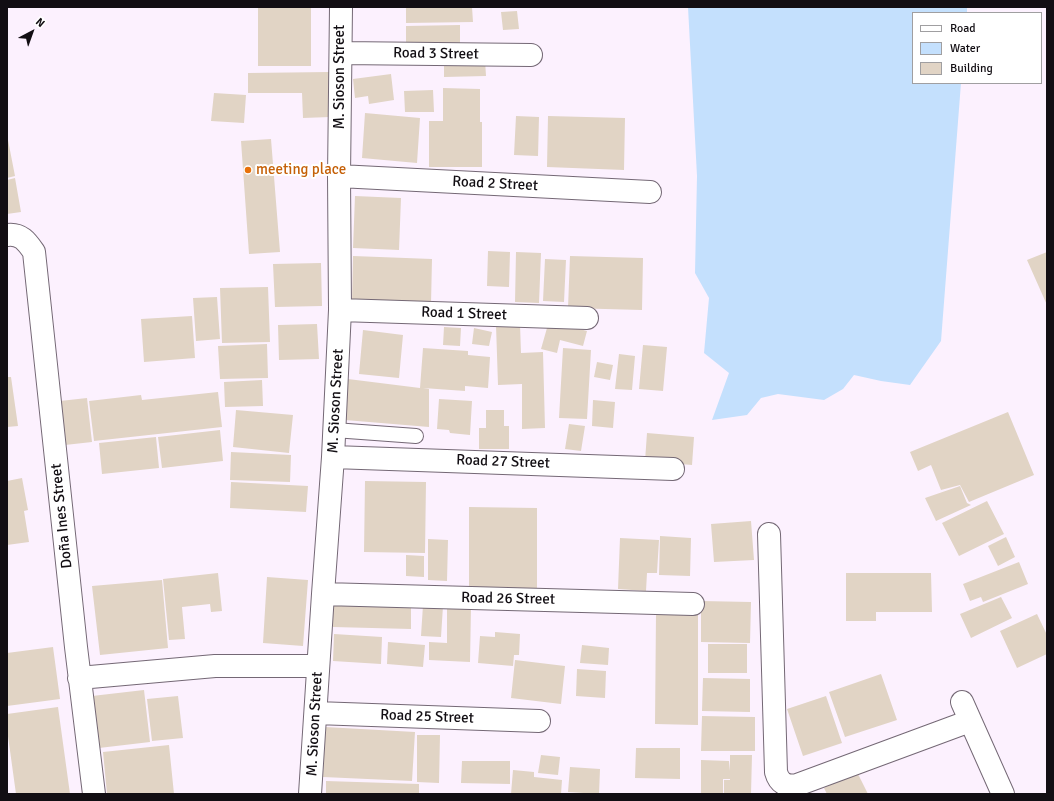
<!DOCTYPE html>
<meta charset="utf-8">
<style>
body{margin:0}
#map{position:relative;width:1054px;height:801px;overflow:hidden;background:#fcf1fe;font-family:Signika,sans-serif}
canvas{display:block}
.frame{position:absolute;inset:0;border:8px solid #120e13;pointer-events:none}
.legend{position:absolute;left:912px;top:12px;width:130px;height:72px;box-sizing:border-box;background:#fff;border:1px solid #a09fa1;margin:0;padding:5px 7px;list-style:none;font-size:12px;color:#120e13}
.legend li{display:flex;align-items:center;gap:8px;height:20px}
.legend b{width:20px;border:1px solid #a09fa1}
.north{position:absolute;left:12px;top:12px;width:40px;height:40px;-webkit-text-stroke:3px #fff;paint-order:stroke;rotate:41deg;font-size:11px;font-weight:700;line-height:16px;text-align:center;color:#120e13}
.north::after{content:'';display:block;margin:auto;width:14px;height:18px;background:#120e13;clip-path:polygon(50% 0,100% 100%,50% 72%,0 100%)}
</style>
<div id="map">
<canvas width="1054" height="801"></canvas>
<div class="frame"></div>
<ul class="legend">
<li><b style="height:5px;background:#fff"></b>Road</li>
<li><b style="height:11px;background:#c4e0fd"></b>Water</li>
<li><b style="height:11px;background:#e1d4c5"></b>Building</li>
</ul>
<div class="north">N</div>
</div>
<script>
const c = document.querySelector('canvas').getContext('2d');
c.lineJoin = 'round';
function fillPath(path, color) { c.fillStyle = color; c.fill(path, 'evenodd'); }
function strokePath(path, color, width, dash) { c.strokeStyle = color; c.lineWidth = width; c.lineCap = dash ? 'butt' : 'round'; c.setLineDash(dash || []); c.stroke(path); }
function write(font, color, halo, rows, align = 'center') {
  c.font = font + ' Signika,sans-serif'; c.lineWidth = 4; c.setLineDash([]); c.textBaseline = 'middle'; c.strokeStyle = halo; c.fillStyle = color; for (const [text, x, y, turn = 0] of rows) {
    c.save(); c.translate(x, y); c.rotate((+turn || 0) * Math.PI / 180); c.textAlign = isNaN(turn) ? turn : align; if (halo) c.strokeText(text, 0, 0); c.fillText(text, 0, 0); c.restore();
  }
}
fillPath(new Path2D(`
 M688,7H967V13H913V83H961L941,341L910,385L881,381L854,375L843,389L824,400L778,394L761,398L747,415L712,420L729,373L704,353L709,298L695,273L697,176Z`), '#c4e0fd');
fillPath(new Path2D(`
 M258,7H311V66H258Z
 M406,7H472L473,22L406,23Z
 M517,11L519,29L503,30L501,12Z
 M460,25V46H406V26Z
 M444,60H485L486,76L444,77Z
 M329,72L330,117L303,118L302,93H248V73Z
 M391,74L394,100L369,104L368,96L355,98L353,79Z
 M443,88L480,89V122H482V167H429V121H443Z
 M433,90L434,112H405L404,91Z
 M214,93L246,95L244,123L211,121Z
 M365,113L420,118L417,163L362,158Z
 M516,116L539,117L538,156L514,155Z
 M548,116L625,118L624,170L547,167Z
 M271,139L280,252L249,254L241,141Z
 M7,140H8L15,176L7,178Z
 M15,178L21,212L7,214V180Z
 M355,196L401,198L399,250L353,248Z
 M488,251L510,252L509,287L487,286Z
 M516,252L541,253L539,303L515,302Z
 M1047,252V305L1027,260Z
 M353,256L432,259L431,304L352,302Z
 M570,256L643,258L642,310L568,308Z
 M545,259L566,260L564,302L543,301Z
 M321,263L322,306L275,307L273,264Z
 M268,287L270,342L222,343L220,288Z
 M217,297L220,339L196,341L193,298Z
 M192,316L195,358L144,362L141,319Z
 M549,321L587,331L583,346L560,340L557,353L541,349Z
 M317,324L319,359L279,360L278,325Z
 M520,324L521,353L543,352L545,428L522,429V384L498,385L496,325Z
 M444,327L461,328L460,346L443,345Z
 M474,328L492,332L489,346L472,344Z
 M363,330L403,335L399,378L359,374Z
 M267,344L268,378L220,379L218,346Z
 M643,345L667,347L663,391L639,389Z
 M423,348L468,351V355L490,357L488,388L465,386V391L423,388L429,389V427L345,420L348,379L420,388Z
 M563,348L591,350L587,419L559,418Z
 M619,354L635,356L632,390L615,389Z
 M597,362L613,365L610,380L594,377Z
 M7,377H11L18,426L7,427Z
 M262,380L263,406L225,407L224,382Z
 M218,392L222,427L94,441L89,401L141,395L142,400Z
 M87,398L92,442L65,445L60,401Z
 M439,399L472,401L470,435L450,433L449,430L437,429Z
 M593,400L615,402L613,428L592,426Z
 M236,410L293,415L289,453L233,447Z
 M486,410H504V426H509V449H479V428H486Z
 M1008,412L1034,475L969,502L960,485L941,490L931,465L918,471L910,452Z
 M569,424L585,426L581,451L565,449Z
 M220,430L223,461L162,468L158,437Z
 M647,433L694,437L692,465L645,461Z
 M156,437L159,468L102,474L99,443Z
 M231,452L291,455L290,482L230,480Z
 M22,478L28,510L24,511L29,542L7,545V481Z
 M365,481L426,482L425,553L364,552Z
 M231,482L308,486L306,512L230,508Z
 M960,486L967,503L971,505L936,521L925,498Z
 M987,501L1004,534L959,556L942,523Z
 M469,507L537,508V593H469Z
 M751,521L754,560L714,562L711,524Z
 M660,536L691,538L690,576L659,575Z
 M1006,537L1015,557L998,566L988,546Z
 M620,538L659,540L657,573H647L646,591L618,589Z
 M428,539L448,540L447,581L428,580Z
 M406,555L424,556V577L406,576Z
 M1019,562L1028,584L983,602L981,597L970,601L963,584Z
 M218,573L222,611L211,612L210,604L182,607L185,639L169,640L163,579Z
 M846,573H931L932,612H876V621H846Z
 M267,577L308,580L303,646L263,643Z
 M162,580L168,648L100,655L92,586Z
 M1001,597L1012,618L971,638L960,614Z
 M701,601L751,602L750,643L701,642Z
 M333,604L411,606V629L333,627Z
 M423,605L443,606L441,637L421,636Z
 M447,606L471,607L470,662L429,660V642L447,643Z
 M656,614L698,615V725L655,724Z
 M1037,614L1047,635V654L1017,668L1000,631Z
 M495,632L520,634L519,655H514L513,666L478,663L480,636L495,637Z
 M334,634L382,637L381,664L333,661Z
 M388,642L425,645L423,667L387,664Z
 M708,644H747V673H708Z
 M582,645L609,648L608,665L580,663Z
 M53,647L60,699L7,706V653Z
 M515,660L565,666L561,704L511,698Z
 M577,669L606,671L605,698L576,696Z
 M881,674L897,720L845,737L829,692Z
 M703,678L750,679V712L702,711Z
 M144,690L150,742L99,748L92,696Z
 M178,696L183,738L152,741L147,699Z
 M826,696L842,743L803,756L787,709Z
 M58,707L70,794H16L7,729V714Z
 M702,716L755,717V751H701Z
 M325,727L415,732L412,781L323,777Z
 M417,735H440L439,783L417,782Z
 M169,745L174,794H107L103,752Z
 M636,748H680V779L635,778Z
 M541,755L560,757L558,775L538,773Z
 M730,755H752L751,794H724V780H730V779H723V794H701V760L729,761L730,771Z
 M462,761H510V784L461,783Z
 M570,767L600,769L599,794L568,792Z
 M513,770L534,772V777L562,780L561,794H511Z
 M857,772L868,794H827L824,788Z
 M326,781L419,784V794H326Z`), '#e1d4c5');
const service = new Path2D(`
 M334,430L416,436`);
const minor = new Path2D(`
 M341,53L531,55
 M339,176L650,192
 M7,235C21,233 27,242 34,252L76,647L94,794
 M340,310L587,318
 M333,457L673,469
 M769,534L776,772C779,783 786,787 797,785L970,721
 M323,594L693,604
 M79,678L215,666H318
 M962,702L1003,794
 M316,713L539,721
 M310,794L323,594L333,457L340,310L339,176L341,7`);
strokePath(service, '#746875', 16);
strokePath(minor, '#746875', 24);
strokePath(service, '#fff', 14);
strokePath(minor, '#fff', 22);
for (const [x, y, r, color] of [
 [248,170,4,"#e8710a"]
]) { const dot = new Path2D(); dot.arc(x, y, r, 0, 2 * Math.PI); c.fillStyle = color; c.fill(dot); strokePath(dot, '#fff', 1.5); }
write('15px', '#120e13', '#fff', [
 ["Road 3 Street",436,54,1],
 ["M. Sioson Street",340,77,-90],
 ["Road 2 Street",495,184,3],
 ["Road 1 Street",464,314,2],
 ["M. Sioson Street",336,401,-87],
 ["Road 27 Street",503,462,2],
 ["Doña Ines Street",62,516,-96],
 ["Road 26 Street",508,599,1],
 ["Road 25 Street",427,717,2],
 ["M. Sioson Street",315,724,-87]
]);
write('15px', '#c56008', '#fff', [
 ["meeting place",256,170]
], 'left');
</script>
